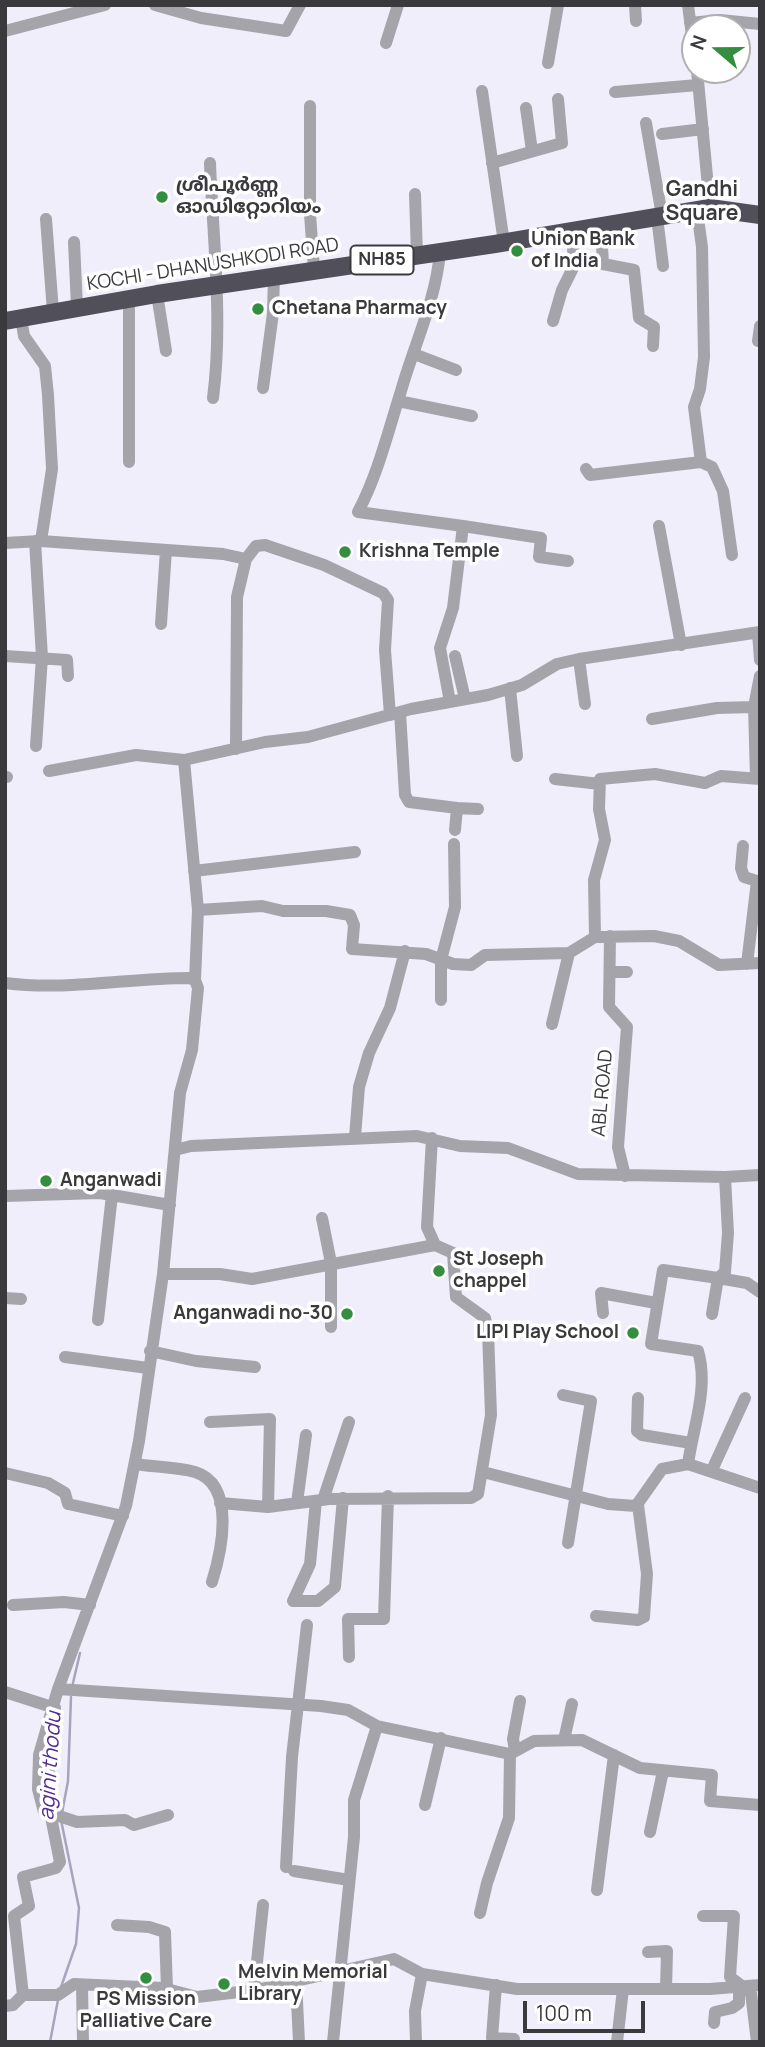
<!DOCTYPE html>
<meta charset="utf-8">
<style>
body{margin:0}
#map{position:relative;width:765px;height:2047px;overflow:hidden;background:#f1eefc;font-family:Manrope,sans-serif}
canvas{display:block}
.frame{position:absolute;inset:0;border:7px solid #3a393e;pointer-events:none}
.north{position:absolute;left:681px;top:14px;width:70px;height:70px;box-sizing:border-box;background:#fff;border:2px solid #b0b0b2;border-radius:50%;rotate:290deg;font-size:19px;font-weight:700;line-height:28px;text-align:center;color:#3a393e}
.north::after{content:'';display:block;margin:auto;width:24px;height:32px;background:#338e3f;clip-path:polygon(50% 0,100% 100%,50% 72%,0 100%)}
.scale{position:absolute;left:523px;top:2001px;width:122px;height:32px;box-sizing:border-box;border:4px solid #3a393e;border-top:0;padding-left:9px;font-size:21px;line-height:24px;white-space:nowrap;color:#3a393e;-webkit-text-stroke:5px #fff;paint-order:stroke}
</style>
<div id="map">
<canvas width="765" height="2047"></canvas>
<div class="frame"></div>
<div class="north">N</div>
<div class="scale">100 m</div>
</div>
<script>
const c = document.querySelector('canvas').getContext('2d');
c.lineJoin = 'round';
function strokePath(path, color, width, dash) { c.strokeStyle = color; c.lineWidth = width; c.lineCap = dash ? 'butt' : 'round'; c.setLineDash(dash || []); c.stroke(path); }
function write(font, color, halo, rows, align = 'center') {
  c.font = font + ' Manrope,"Noto Sans Malayalam",sans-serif'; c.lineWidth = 7; c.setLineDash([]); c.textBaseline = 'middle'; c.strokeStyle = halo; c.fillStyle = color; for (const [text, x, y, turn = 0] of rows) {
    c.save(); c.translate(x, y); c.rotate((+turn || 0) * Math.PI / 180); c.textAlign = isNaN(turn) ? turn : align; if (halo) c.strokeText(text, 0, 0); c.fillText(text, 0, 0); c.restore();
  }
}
strokePath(new Path2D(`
 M73,1683L80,1653
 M62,1813L68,1781L71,1697
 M61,1987L76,1944L79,1908L61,1820
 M50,2042L58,2000`), '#a9a3bd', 2.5);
strokePath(new Path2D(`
 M155,5L201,18L286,31L300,5
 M635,5L636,21
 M688,5L695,59
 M690,23L720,20L760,24
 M5,31L105,5
 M386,43L398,5
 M548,63L558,5
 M697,70L710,208
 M482,91L504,243
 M615,92L698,85
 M310,106V214L314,269
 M526,108L532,151
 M646,123L662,216
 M662,134L703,129
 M210,163C213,241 223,321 213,398
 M492,163L562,143L558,99
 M415,194L417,255
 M697,211L702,247L704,357L700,389L694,407L701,462L712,467L723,491L732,555
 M657,217L663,266
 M46,219L53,312
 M601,227L603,264L634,270L639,318L654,327L653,346
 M74,242L77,307
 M440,252C436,300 414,345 401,391C388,432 378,474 358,512L463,526L453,608L440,648L450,702
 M157,294L166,351
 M129,298V462
 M21,318L24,336L45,366L48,395L52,469L41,541L223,554L246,559L237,597L236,749
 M553,321L562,290L574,266L572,231
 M758,341L760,326
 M414,354L456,370
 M263,388L273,313L274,275
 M398,401L472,416
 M586,469L590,475L701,462
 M463,526L541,538L539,557L568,561
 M659,526L681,645
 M35,541L42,657L36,746
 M5,543L40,541
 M246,559L256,546L265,545L324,565L383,593L388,600L385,650L390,715
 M161,624L166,550
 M758,633L760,660
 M5,656L67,660L68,676
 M455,656L465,699
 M579,659L585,704
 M510,688L517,756
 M754,707L756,778
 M400,712L405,795L409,802L457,808L455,830
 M652,719L717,708L754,707L760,676
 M49,771L136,755L184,760
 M5,777H7
 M555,779L600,784
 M457,808L478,809
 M743,846L741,868L744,877L757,881L747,964
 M194,871L355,852
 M198,910L262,906L283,911H326L350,915L354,925L352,949L426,954L453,964L471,965L485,955L569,953L595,937L654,936L679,941L719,965L760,963
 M610,936L609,1007L627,1027L618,1147L625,1176
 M595,937L594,880L605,840L599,809L600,779L655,774L705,783L721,776L760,779
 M610,972H627
 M195,980L198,910L184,760L265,742L308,737L411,709L488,695L522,685L557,664L579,659L760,632
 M5,983C67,991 127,978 189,978L195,980L198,988L192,1050L180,1093L163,1274L139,1441L126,1506L58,1689L39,1755L38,1789L44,1812L51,1817L60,1862L56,1868L23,1877L29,1906L14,1916L23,1995H58L74,1984L163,1988L197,1997L256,1990L394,1959L422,1974L517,1989H710L760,1985
 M441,1000V960L455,907L454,844
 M552,1024L569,953
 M355,1137L359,1087L369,1053L390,1008L405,951
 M175,1150L191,1146L417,1136L460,1146L508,1148L578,1174L725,1177L728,1233L725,1272L718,1278L663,1270L651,1344L698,1351C709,1388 693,1427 688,1464L760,1488
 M725,1177L760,1175
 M5,1196L100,1193L170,1205
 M322,1218L331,1263V1327
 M163,1274H220L252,1279L435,1245
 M5,1298L21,1299
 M603,1313L601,1293L656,1303
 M712,1314L718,1278L747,1283L760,1292
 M98,1320L112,1195
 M150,1351L196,1361L255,1367
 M65,1357L148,1368
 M563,1395L591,1401L568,1543
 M638,1398L637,1431L642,1435L691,1443
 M210,1422L270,1419L268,1507
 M135,1464C154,1467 176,1467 195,1472C237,1485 221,1553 212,1582
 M712,1470L745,1398
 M483,1472L608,1504L636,1506L662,1469L688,1464
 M5,1473L48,1483L65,1493L68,1504L123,1516
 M323,1500L349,1422
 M316,1501L310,1564L293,1601H318L335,1587L343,1498
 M220,1503L268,1507L329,1499L471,1498L478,1494L491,1415L488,1332L485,1318L456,1297L453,1253L435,1245L427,1227L432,1138
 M297,1503L306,1435
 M13,1605L64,1602L90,1605
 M596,1616L638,1620L644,1617L647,1574L638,1505
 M349,1657L348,1619H384L388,1496
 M58,1689L321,1706L348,1710L377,1726L510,1754L534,1741L582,1740L640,1768L712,1775L710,1801L760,1805
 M5,1692L55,1708C54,1734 39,1797 59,1816L77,1822L125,1820L134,1825L168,1815
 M564,1740L572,1704
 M515,1751L513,1739L520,1701
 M425,1805L441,1738
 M650,1832L663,1771
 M286,1867L292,1757L307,1625
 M294,1871L349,1880
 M597,1890L614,1755
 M480,1913L487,1883L509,1818L510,1754
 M703,1916H734L730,1977L751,1993L757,2042
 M117,1925L149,1927L165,1932L167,1989
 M648,1952L667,1951L666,1989
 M296,1981L299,2042
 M82,1985L83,2042
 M496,1985L492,2038L514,2039
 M254,1990L263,1905
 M5,2006L13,2005L23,1995
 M714,2023L715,2012L732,2008L739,2003V1987
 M333,2042L354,1837V1800L377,1726
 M416,2042L415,2011L422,1974
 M617,2042L623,1989`), '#a5a4aa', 12);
strokePath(new Path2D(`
 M5,321L157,294L495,244L710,208L760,215`), '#514f5a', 18);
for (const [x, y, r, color] of [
 [162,197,7,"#338e3f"],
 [517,251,7,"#338e3f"],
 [258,309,7,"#338e3f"],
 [345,552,7,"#338e3f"],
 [46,1181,7,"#338e3f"],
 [439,1271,7,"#338e3f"],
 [347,1314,7,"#338e3f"],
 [633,1333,7,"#338e3f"],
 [146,1978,7,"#338e3f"],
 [224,1984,7,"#338e3f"]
]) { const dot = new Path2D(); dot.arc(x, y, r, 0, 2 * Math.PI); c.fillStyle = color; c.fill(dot); strokePath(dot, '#fff', 2.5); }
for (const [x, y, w] of [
 [382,260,63]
]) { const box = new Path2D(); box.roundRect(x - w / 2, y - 14.5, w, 29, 5); c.fillStyle = '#fff'; c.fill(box); strokePath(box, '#3a393e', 2); }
write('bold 18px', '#3a393e', null, [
 ["NH85",382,260]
]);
write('bold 19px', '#3a393e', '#fff', [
 ["ശ്രീപൂർണ്ണ",176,186],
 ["ഓഡിറ്റോറിയം",176,208],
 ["Union Bank",531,240],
 ["of India",531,262],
 ["Chetana Pharmacy",272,309],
 ["Krishna Temple",359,552],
 ["Anganwadi",60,1181],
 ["St Joseph",453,1260],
 ["chappel",453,1282],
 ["Anganwadi no-30",333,1314,"right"],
 ["LIPI Play School",619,1333,"right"],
 ["Melvin Memorial",238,1973],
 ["Library",238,1995],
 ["PS Mission",146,2000,"center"],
 ["Palliative Care",146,2022,"center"]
], 'left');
write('19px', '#3a393e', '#fff', [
 ["KOCHI - DHANUSHKODI ROAD",213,265,-9],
 ["ABL ROAD",603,1093,-85]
]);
write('bold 21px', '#3a393e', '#fff', [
 ["Gandhi",702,190],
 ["Square",702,214]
]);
write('italic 21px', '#512c90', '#fff', [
 ["agini thodu",51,1766,-86]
]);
</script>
